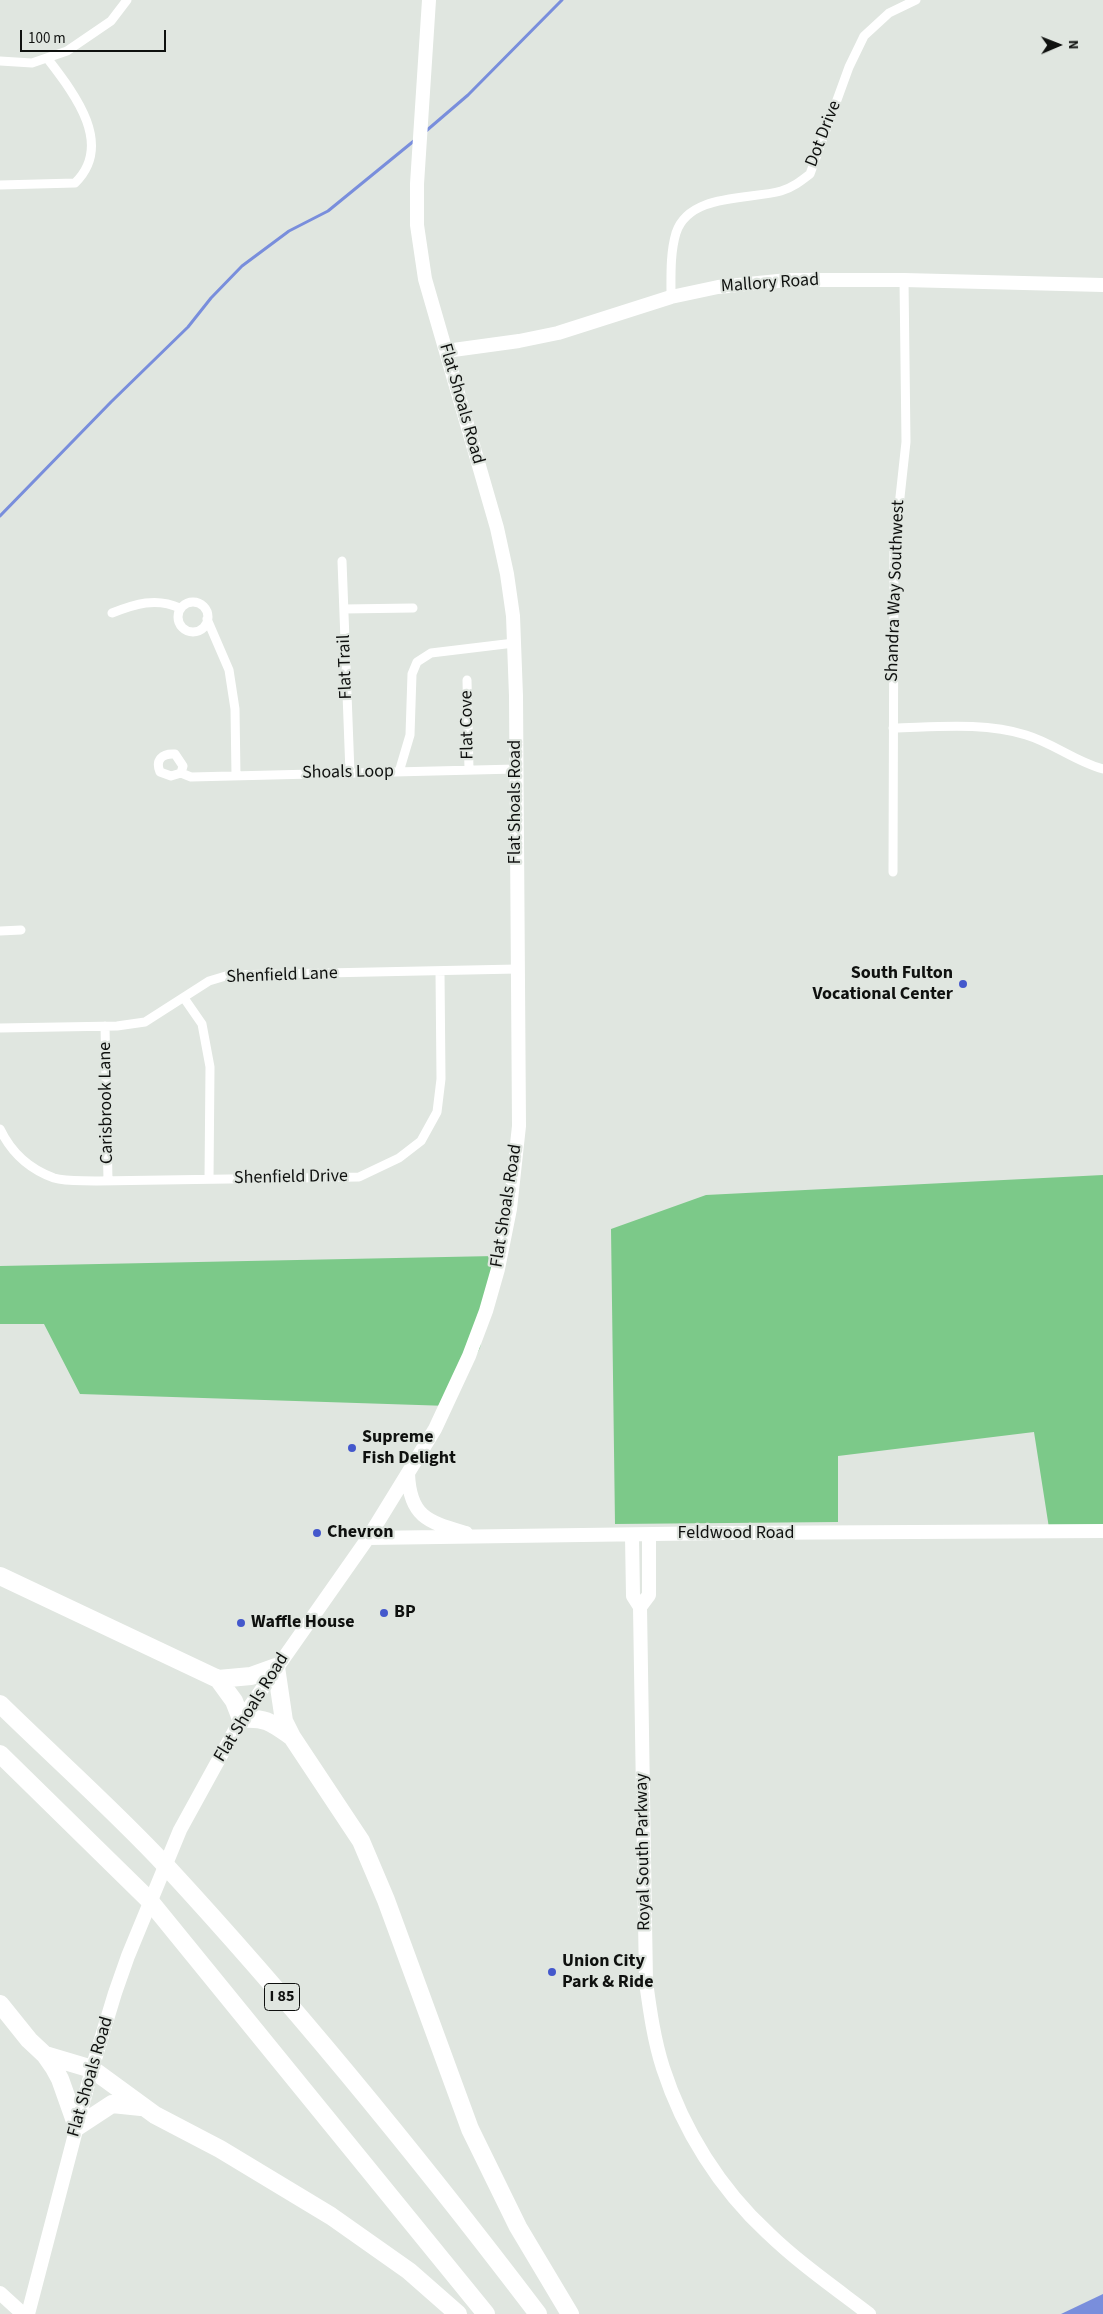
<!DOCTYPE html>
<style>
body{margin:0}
#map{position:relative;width:1103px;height:2314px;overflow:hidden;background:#e0e6e0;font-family:"Source Sans 3",sans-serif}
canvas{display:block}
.north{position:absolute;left:1033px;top:20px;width:50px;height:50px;-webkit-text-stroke:4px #e0e6e0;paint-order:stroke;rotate:89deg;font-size:14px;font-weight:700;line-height:20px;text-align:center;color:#0f110f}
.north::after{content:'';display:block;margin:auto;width:18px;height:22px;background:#0f110f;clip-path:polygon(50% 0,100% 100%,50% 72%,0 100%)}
.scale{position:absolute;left:20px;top:30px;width:146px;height:22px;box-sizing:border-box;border:2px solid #0f110f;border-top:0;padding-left:6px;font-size:15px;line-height:18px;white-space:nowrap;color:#0f110f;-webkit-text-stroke:4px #e0e6e0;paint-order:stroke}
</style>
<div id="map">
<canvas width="1103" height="2314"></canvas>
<div class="north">N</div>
<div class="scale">100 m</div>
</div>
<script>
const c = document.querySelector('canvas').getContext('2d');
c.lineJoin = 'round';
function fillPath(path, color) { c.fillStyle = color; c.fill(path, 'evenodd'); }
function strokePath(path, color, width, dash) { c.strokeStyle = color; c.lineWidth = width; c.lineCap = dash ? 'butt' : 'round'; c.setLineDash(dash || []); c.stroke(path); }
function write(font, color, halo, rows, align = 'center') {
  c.font = font + ' "Source Sans 3",sans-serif'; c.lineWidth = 4.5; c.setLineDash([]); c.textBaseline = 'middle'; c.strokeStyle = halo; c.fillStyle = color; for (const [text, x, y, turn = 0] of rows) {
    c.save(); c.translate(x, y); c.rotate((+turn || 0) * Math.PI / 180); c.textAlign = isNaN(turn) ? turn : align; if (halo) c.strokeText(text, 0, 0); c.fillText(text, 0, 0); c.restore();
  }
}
fillPath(new Path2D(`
 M1103,1175V1530L1049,1528L1034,1432L838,1456V1522L615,1524L611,1229L706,1195Z
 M495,1256L480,1348L449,1406L80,1394L44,1324H0V1266Z`), '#7cc989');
fillPath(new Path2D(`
 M1103,2294V2314H1061Z`), '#798edc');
strokePath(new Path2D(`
 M426,131L468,95L562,0
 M0,516L111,402L188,327L211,298L242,266L289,231L328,211L415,140`), '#798edc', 3);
strokePath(new Path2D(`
 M0,61L32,63L67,51L111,21L127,0
 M0,185L75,183C115,144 73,92 47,58
 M671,297C671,276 670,253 676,233C689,193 749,200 781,191C792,188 801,181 810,174L849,67L864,36L889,13L916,0
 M342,561L350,773
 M178 617a15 15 0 1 1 30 0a15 15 0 1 1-30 0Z
 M344,609L413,608
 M112,613C135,604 156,597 180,608
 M207,619L229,670L235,709L236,776
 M467,680L469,770
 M893,728C937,727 984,722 1026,735C1053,743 1076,762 1103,769
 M399,772L410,735L412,674L417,662L431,653L514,643
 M181,773L171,776L160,772C155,760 162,753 175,754L183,766L181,773L191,777L516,769
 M893,872L894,552L906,442L904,280
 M0,931L21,930
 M184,998L202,1024L210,1067L209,1179
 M105,1026L108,1181
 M0,1028L117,1026L145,1022L209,981L229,975L517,969
 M0,1129C11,1152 29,1169 54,1178C67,1182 84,1180 98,1181L359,1177L399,1158L421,1141L437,1112L441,1079L440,972`), '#fff', 9);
strokePath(new Path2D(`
 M446,351L519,341L558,333L671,297L718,287L788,280H904L1103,285
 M408,1474C410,1518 429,1522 466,1533
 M632,1536L633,1596L640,1607L646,1982C650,2011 654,2040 663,2068C683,2130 720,2189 768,2233C799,2263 835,2288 869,2314
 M368,1538L725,1533L1103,1531
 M640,1607L649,1595V1535
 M0,2293L23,2314
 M28,2314L92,2069L115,1993L128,1956L180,1830L241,1719L368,1538L435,1429L469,1356L486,1311L498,1269L510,1209L519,1126L516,696L513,616L507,574L497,528L425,279L417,225V184L429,0`), '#fff', 14);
strokePath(new Path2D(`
 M0,1576L218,1679L234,1701L241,1719C266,1717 272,1723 292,1737
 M218,1679L251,1676L276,1667L284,1721L292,1737L361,1841L386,1900L470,2129L518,2227L570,2314
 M0,1704C55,1758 114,1810 167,1867C298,2009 421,2160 538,2314
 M0,1754L149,1900L486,2314
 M0,2004L29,2040L45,2055L54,2068L60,2079L77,2127L112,2104L141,2107
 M45,2055L92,2069L155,2115L220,2149L331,2216L409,2271L458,2314`), '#fff', 18);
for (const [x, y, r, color] of [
 [963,984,5,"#4458cc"],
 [352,1448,5,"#4458cc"],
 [317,1533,5,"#4458cc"],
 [384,1613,5,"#4458cc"],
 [241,1623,5,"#4458cc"],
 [552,1972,5,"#4458cc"]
]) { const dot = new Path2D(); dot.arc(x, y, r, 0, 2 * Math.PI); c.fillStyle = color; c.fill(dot); strokePath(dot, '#e0e6e0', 2); }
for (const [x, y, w] of [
 [282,1997,35]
]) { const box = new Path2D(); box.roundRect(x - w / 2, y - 13.5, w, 27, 4); c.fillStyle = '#e0e6e0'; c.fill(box); strokePath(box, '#0f110f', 1); }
write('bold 16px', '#0f110f', null, [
 ["I 85",282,1997]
]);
write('18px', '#0f110f', '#e0e6e0', [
 ["Dot Drive",824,134,-69],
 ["Mallory Road",770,284,-4],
 ["Flat Shoals Road",461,404,74],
 ["Shandra Way Southwest",896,591,-88],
 ["Flat Trail",346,667,-92],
 ["Flat Cove",468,725,-91],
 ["Shoals Loop",348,773,-1],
 ["Flat Shoals Road",516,802,-90],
 ["Shenfield Lane",282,976,-2],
 ["Carisbrook Lane",107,1103,-91],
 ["Shenfield Drive",291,1178,-1],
 ["Flat Shoals Road",507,1206,-81],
 ["Feldwood Road",736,1534],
 ["Flat Shoals Road",252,1708,-58],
 ["Royal South Parkway",644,1852,-91],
 ["Flat Shoals Road",91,2077,-74]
]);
write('bold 18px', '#0f110f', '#e0e6e0', [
 ["South Fulton",953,974,"right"],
 ["Vocational Center",953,995,"right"],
 ["Supreme",362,1438],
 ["Fish Delight",362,1459],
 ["Chevron",327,1533],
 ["BP",394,1613],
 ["Waffle House",251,1623],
 ["Union City",562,1962],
 ["Park & Ride",562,1983]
], 'left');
</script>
